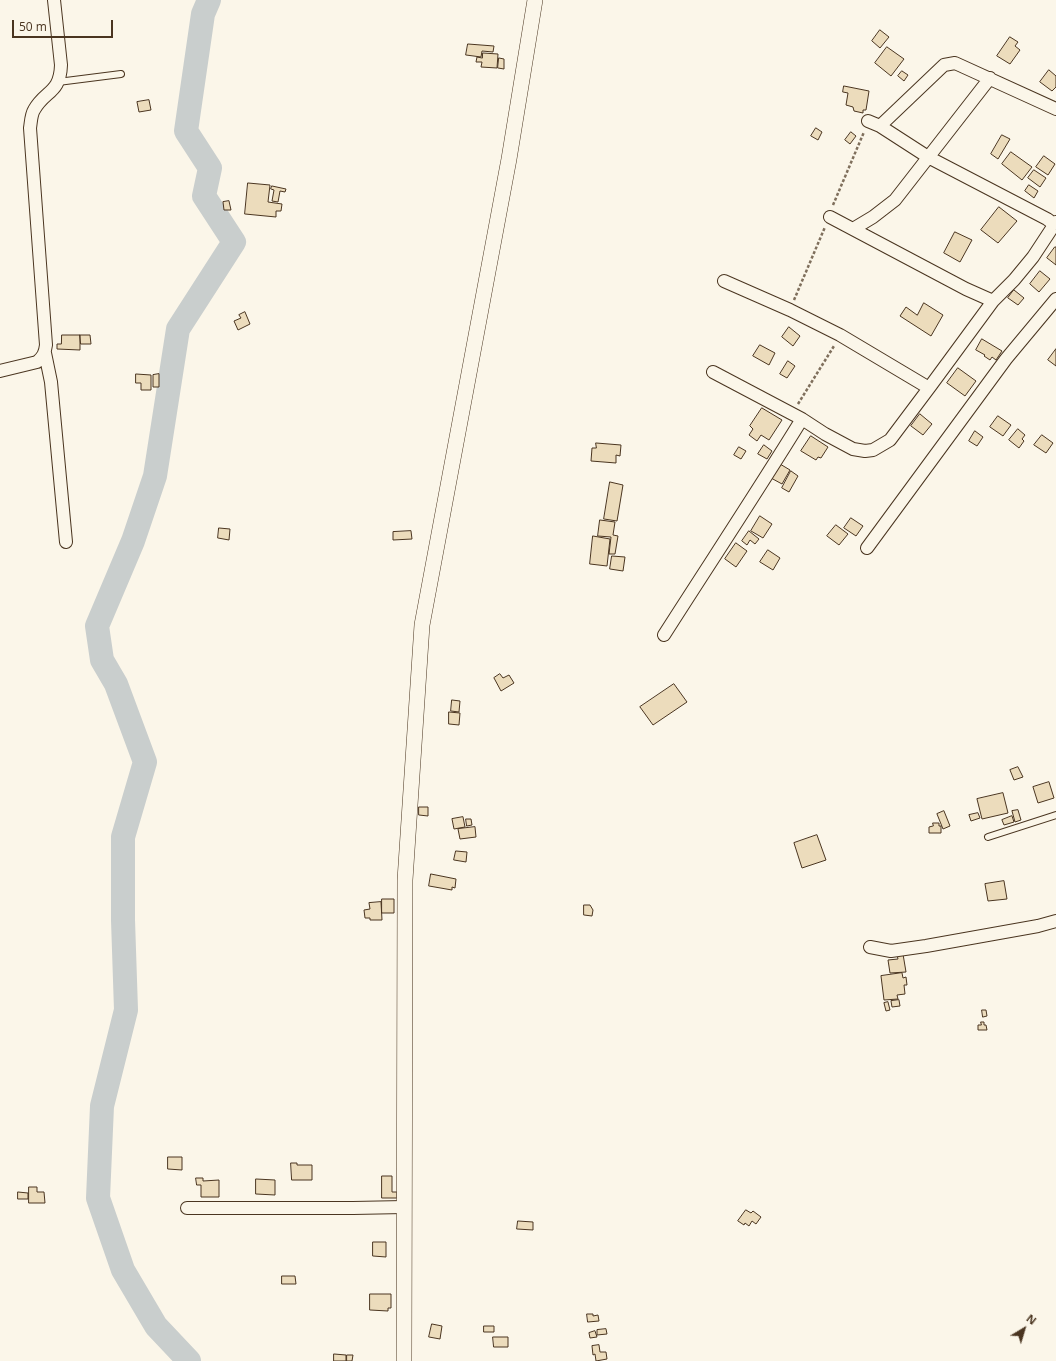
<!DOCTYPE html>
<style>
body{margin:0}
#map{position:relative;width:1056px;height:1361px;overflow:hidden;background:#fbf6e9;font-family:"Open Sans",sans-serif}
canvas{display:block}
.north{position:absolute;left:1004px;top:1309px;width:40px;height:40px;-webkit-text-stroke:3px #fbf6e9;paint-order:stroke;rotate:38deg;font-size:11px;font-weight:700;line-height:16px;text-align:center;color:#4a3520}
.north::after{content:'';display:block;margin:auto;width:14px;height:18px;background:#4a3520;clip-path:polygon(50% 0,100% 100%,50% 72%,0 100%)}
.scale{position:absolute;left:12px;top:20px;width:101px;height:18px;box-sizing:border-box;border:2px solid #4a3520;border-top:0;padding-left:5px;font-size:12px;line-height:14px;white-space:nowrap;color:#4a3520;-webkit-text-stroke:3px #fbf6e9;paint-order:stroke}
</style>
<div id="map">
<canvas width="1056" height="1361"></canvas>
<div class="north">N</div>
<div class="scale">50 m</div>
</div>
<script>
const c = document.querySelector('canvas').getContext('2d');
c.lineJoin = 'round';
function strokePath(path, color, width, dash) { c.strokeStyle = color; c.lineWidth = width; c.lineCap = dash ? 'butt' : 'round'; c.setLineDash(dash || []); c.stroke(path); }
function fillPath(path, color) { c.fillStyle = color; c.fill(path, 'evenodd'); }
strokePath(new Path2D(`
 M189,1361L156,1326L123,1270L98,1198L102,1106L126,1010L123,920V837L145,762L116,684L102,660L97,626L133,541L155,476L178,329L234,242L204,196L210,168L186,131L203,14L209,0`), '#c9cecd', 24);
const building = new Path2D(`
 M880,30L889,37L880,48L872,41Z
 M1010,37L1018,42L1015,46L1020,50L1010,64L997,56Z
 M468,44L494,46L493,52L482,51L481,57L466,55Z
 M887,47L904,59L891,76L875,63Z
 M483,53L498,54L497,68L481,67L482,62H476L477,57L482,58Z
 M499,58L504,59V69L498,68Z
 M1049,70L1056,76V87L1052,91L1040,82Z
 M902,71L908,75L904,81L898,76Z
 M844,86L869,91L866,110H863V113L854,111L853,107L846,105L848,93L843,92Z
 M149,100L151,110L139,112L137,102Z
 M816,128L822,132L818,140L811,136Z
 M851,132L856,136L850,144L845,140Z
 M1002,135L1010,139L998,159L991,154Z
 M1011,152L1032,167L1022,180L1002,164Z
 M1044,156L1055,164L1048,175L1036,167Z
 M1034,170L1046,178L1040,187L1028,178Z
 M248,183L270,185L268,202L282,204L281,211H276V217L245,214Z
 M1029,185L1038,191L1034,198L1025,191Z
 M272,186L286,189L285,192L280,191L278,202L272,201L274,190L271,189Z
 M229,201L231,210H224L223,202Z
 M999,207L1017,221L998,243L981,230Z
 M955,232L972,240L960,262L944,253Z
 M1055,247H1056V265L1047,258Z
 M1040,271L1050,279L1039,292L1030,284Z
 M1014,290L1024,298L1018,305L1008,298Z
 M924,303L943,315L931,336L900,316L906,307L917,315Z
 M245,312L250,324L238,330L234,321L241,318L239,315Z
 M789,327L800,336L793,346L782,337Z
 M62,335H80V350L57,349V344H61Z
 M80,335H90L91,344H81Z
 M982,339L1002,351L996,360L992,357L990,360L984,356L985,355L976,350Z
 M760,345L775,353L769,365L753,356Z
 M1056,349V366L1048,360Z
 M788,361L795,366L787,378L780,374Z
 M958,368L976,381L965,396L947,383Z
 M136,374L151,375V390H141V383H136Z
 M159,374V387H153V375Z
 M762,408L782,420L769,440L761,435L757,441L749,435L753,429L750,426Z
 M920,414L932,424L923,435L911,426Z
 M998,416L1011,425L1003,436L990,427Z
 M1018,429L1025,435L1022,439L1024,441L1019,448L1009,440Z
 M975,431L983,437L977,446L969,441Z
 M1042,435L1053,443L1046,453L1034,445Z
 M811,436L828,447L821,458L818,457L816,460L801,451Z
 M596,443L621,445L620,456L616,455V463L591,461L592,448H596Z
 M764,445L772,451L767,459L758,454Z
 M739,447L746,451L741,459L734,455Z
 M780,464L790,470L782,484L771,478Z
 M791,471L798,476L789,492L782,488Z
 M610,482L623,485L617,521L604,519Z
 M760,516L772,524L763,538L751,531Z
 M851,518L863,526L856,536L844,528Z
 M600,520L615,522L613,535L618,536L615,554H609L611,537L598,536Z
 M836,525L848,534L839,545L827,536Z
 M219,528L230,529L229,540L218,538Z
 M411,531L412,539L393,540V532Z
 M749,531L759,539L755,544L750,540L747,545L742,541Z
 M593,536L610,539L607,566L590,564Z
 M736,543L747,551L736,567L725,559Z
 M768,550L780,558L773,570L760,562Z
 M612,556L625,557L623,571L610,569Z
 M500,674L503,678L509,675L514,683L501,691L494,678Z
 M674,684L687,702L653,725L640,707Z
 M452,700L460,701L459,712L451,711Z
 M449,712L460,713L459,725L449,724Z
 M1018,767L1023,777L1014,780L1010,770Z
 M1049,782L1054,798L1038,803L1033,787Z
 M1003,793L1008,813L982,819L977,799Z
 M419,807H428V816L419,815Z
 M1018,810L1021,820L1015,822L1012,811Z
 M944,811L950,826L943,829L937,814Z
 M978,813L980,818L971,821L969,815Z
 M1012,816L1014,822L1004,825L1002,820Z
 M463,817L465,827L454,829L452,819Z
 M466,819H471L472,825L467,826Z
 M933,823H939V826H941V833H929V827L933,826Z
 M475,827L476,837L460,839L458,829Z
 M817,835L826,860L802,868L794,843Z
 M456,851L467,852L466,862L454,860Z
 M431,874L456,879L455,888L452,887V890L429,886Z
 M1004,881L1007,899L988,901L985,884Z
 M382,899H394V913H382Z
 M381,902L382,920H370V918H365L364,910L370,909L369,903Z
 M584,905H590L593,910L592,916L584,915Z
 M903,954L906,972L890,973L888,960L898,959L897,955Z
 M902,973L903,978L906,977L907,985H904L905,994L897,995L898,999L884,1000L881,976Z
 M899,1000L900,1006L892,1007L891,1001Z
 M888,1002L890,1010L886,1011L884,1003Z
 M982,1010H986L987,1016L983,1017Z
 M981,1022H984V1025H986L987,1030H978V1025H981Z
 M168,1157H182V1170L168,1169Z
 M291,1163H297V1165H312V1180H292Z
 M382,1176H392V1192H397V1198H382Z
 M196,1178H203V1181L219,1180V1197H201V1185H197Z
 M256,1179L275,1180V1195L256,1194Z
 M29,1187H37V1192H44L45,1203H29Z
 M18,1192L28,1193V1199H18Z
 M746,1210L751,1213L753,1211L761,1217L756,1224L752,1221L749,1226L745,1223L744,1225L738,1221Z
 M518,1221L533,1222V1230L517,1229Z
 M373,1242H386V1257L373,1256Z
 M282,1276H295L296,1284H282Z
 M370,1294H391V1308H388V1311L370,1310Z
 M587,1314H593V1316L598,1315L599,1321L588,1322Z
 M432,1324L442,1326L440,1339L429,1337Z
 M484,1326H494V1332H484Z
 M606,1329L607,1334L597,1335V1330Z
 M595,1331L597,1337L590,1338L589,1333Z
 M493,1337H508V1347H494Z
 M599,1345L600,1352H606L607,1359L596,1361L595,1354L593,1355L592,1346Z
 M334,1354L346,1355V1361H334Z
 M347,1355H353L352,1361H347Z`);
fillPath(building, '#ecdcbc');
strokePath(building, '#4a3520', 1);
const service = new Path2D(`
 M58,82L121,74
 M988,837L1056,815`);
const minor = new Path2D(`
 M868,121L880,126L928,157L1047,219L1054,224
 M880,126L944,65L955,63L1056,109
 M830,217L966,289L993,301
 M853,229L873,217L895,200L990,78
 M45,353L51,382L66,542
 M0,371L37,362C43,357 45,353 46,345L30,128C31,122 31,115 34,110C45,90 60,94 61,65L54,0
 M713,372L802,419L825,434L853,449L865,451L873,450L890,440L929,388L840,335L790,310L724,281
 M929,388L993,301L1014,280L1033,257L1056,222
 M867,548L1006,359L1056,299
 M664,635C710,563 757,492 802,419
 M870,947L891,951L926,946L1038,926L1056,921
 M187,1208H353L404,1207`);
const tertiary = new Path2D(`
 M404,1361L405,880L422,625L509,159L535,0`);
strokePath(service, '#4a3520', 8);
strokePath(minor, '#4a3520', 14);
strokePath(tertiary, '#4a3520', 16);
strokePath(new Path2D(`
 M833,205L864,132
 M794,300L825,227
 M798,404L834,346`), '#7f6f5c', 2.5, [3, 2]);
strokePath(service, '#fbf6e9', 6);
strokePath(minor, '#fbf6e9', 12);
strokePath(tertiary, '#fbf6e9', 15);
</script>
